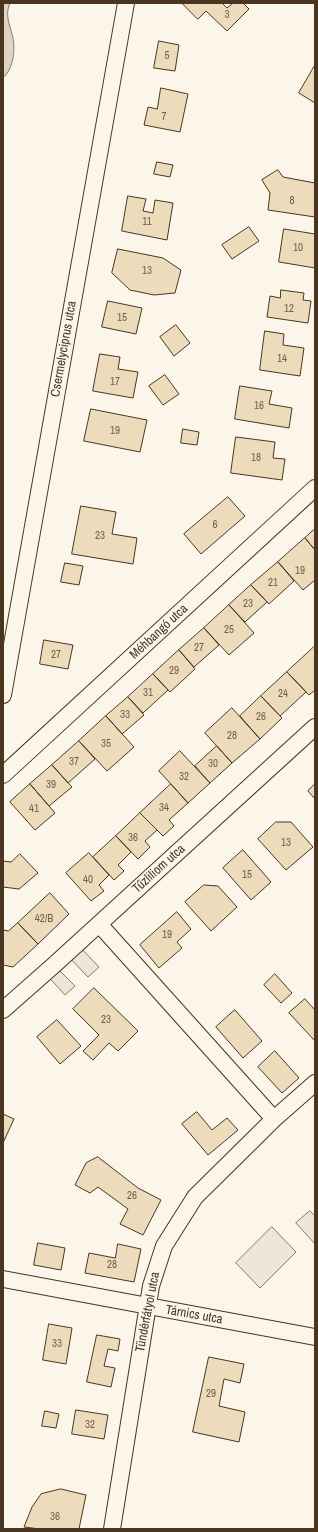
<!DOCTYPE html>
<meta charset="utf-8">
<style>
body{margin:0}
#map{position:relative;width:318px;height:1532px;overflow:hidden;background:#fbf6e9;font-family:"Archivo Narrow",sans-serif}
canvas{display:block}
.frame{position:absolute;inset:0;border:4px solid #4a3520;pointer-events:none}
</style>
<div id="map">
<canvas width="318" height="1532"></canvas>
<div class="frame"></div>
</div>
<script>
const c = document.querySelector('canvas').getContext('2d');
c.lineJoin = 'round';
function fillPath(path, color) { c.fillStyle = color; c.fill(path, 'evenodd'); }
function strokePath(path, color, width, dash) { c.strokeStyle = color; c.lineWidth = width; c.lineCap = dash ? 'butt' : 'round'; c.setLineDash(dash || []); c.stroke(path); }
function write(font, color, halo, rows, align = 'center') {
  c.font = font + ' "Archivo Narrow",sans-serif'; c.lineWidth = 3; c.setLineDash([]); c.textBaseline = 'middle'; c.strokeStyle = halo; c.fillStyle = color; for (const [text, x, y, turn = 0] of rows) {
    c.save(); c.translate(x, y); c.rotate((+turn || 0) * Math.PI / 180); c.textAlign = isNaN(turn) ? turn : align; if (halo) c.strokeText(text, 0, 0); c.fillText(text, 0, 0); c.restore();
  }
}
const green = new Path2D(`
 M310,1211L315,1216V1244L296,1223Z
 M272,1227L296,1252L260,1288L236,1263Z`);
fillPath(green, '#ede6d9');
strokePath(green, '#887966', 1);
const parking = new Path2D(`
 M77,944L99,967L88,977L66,954Z
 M54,965L75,986L65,995L45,973Z`);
fillPath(parking, '#ede7d9');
strokePath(parking, '#887966', 1);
const water = new Path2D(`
 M3,3H10C5,14 9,23 12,34C16,48 14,68 3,78Z`);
fillPath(water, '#dcd4c6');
strokePath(water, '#887966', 1);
const building = new Path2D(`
 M182,3H222L227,8L233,3H243L249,9L227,31L206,11L198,19Z
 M159,41L179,45L175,71L154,68Z
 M315,65V103L299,93Z
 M161,88L188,94L180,132L144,125L148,107L157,109Z
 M157,162L173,165L170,177L154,174Z
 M278,170L283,177L315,183V217L268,210L270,193L262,180Z
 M128,196L146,199L143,211L153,213L155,200L173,203L167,240L122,231Z
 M249,227L259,241L232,259L222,245Z
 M284,229L315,234V268L279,262Z
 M118,249L163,258L181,270L175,293L154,295L130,290L112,273Z
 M281,290L304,293L303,300L311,301L308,323L267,317L270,296L280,298Z
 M108,301L142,308L136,334L102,327Z
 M176,325L190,343L174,356L160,337Z
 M265,331L284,334L283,345L304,348L300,376L260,370Z
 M100,354L120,357L118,369L138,372L133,398L93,391Z
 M165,375L179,394L163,405L149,386Z
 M240,386L272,391L269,404L292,408L289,428L235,419Z
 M91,409L147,420L140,452L84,441Z
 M183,429L199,432L197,445L181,443Z
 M236,437L275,442L273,458L285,459L282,480L231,473Z
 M228,497L245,516L201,554L184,534Z
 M81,506L116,512L112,534L137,538L133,564L72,554Z
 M315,529V550L305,538Z
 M305,538L315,550V580L303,590L278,562Z
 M278,562L294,581L269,604L251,585Z
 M65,563L83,566L79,585L61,582Z
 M251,585L267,602L245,622L229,605Z
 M229,605L254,633L229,655L204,628Z
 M204,628L219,645L194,667L179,650Z
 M44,640L73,645L68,669L40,664Z
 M314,647L315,648V690L309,695L287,672Z
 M179,650L195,669L170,692L153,674Z
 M287,672L306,692L280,716L261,696Z
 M153,674L168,690L143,713L128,697Z
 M261,696L282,718L260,739L240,716Z
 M128,697L144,715L122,734L106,716Z
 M232,708L260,739L232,763L205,733Z
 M106,716L134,747L107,771L79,741Z
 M79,741L95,759L68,783L52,765Z
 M217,746L232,763L210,783L195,766Z
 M180,751L210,783L188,803L159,771Z
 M52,765L72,787L49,806L30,784Z
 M30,784L55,813L35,830L10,802Z
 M171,784L188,803L169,820L174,826L163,836L140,813Z
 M315,784V799L308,791Z
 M140,813L157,830L145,841L150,847L138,859L116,836Z
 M276,822H291L313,847L286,870L258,839Z
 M116,836L131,852L118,865L124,871L114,880L93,857Z
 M243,850L271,882L251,900L223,868Z
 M89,853L109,875L99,885L104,891L91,901L66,873Z
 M20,854L38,873L19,889L3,887V861L11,862Z
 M204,885L218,886L237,907L211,931L185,902Z
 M50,893L69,914L38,944L18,923Z
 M177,912L191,929L177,942L182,948L159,968L140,945Z
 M18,923L38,944L13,967L3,965V930L8,931Z
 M275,974L292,993L281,1003L264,985Z
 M94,988L138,1031L118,1051L109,1043L93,1060L83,1051L99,1035L73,1009Z
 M305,999L315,1010V1041L289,1013Z
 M235,1010L262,1041L243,1058L216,1027Z
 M57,1020L81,1046L60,1064L37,1037Z
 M275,1051L299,1078L282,1093L258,1067Z
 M197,1112L212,1130L227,1118L238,1130L208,1155L182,1124Z
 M3,1114L14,1119L3,1143Z
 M98,1157L138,1188L161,1200L143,1235L120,1224L128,1209L98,1187L90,1193L75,1185L86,1163Z
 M38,1243L65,1248L61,1270L34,1265Z
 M118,1244L141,1249L134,1282L85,1273L89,1253L115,1258Z
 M49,1324L72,1328L66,1364L43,1360Z
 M97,1335L120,1339L118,1351L108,1349L104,1366L115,1368L111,1387L87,1382Z
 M209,1357L244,1364L240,1383L224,1379L219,1406L245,1412L239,1442L193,1432Z
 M76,1410L108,1415L104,1439L72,1434Z
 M45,1411L59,1414L56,1428L42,1426Z
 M61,1489L86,1495L79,1529H40L24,1527L32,1507L41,1494Z`);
fillPath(building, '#ecdcbc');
strokePath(building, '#4a3520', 1);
const minor = new Path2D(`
 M3,695L126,3
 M3,775L315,488
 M99,924L274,1119
 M3,1010L54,965L315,727
 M3,1279L315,1337
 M112,1529L151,1286L164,1246L195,1197L274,1119L315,1083`);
strokePath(minor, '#4a3520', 18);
strokePath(minor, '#fbf6e9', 16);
write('11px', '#725f47', null, [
 ["3",227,15],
 ["5",167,56],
 ["7",164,117],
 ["8",292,201],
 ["11",147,222],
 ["10",298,248],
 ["13",147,271],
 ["12",289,309],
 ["15",122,318],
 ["14",282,359],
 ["17",115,382],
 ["16",259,406],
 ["19",115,431],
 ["18",256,458],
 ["6",215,525],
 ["23",100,536],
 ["19",300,571],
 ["21",273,583],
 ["23",248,604],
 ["25",229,630],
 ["27",199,648],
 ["27",56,655],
 ["29",174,671],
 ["31",148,693],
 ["24",283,694],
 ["33",125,715],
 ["26",261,717],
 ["28",232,736],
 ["35",106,744],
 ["37",74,762],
 ["30",213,764],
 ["32",184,777],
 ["39",51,785],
 ["34",164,808],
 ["41",34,809],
 ["36",133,838],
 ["13",286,843],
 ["15",247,875],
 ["40",88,880],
 ["42/B",44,919],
 ["19",167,935],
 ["23",106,1020],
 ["26",132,1196],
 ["28",112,1265],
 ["33",57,1344],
 ["29",211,1394],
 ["32",90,1425],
 ["36",55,1517]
]);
write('13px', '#4a3520', '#fbf6e9', [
 ["Csermelyciprus utca",64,349,-80],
 ["Méhbangó utca",159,632,-43],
 ["Tűzliliom utca",159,869,-42],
 ["Tündérfátyol utca",148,1312,-79],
 ["Tárnics utca",194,1315,10]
]);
</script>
